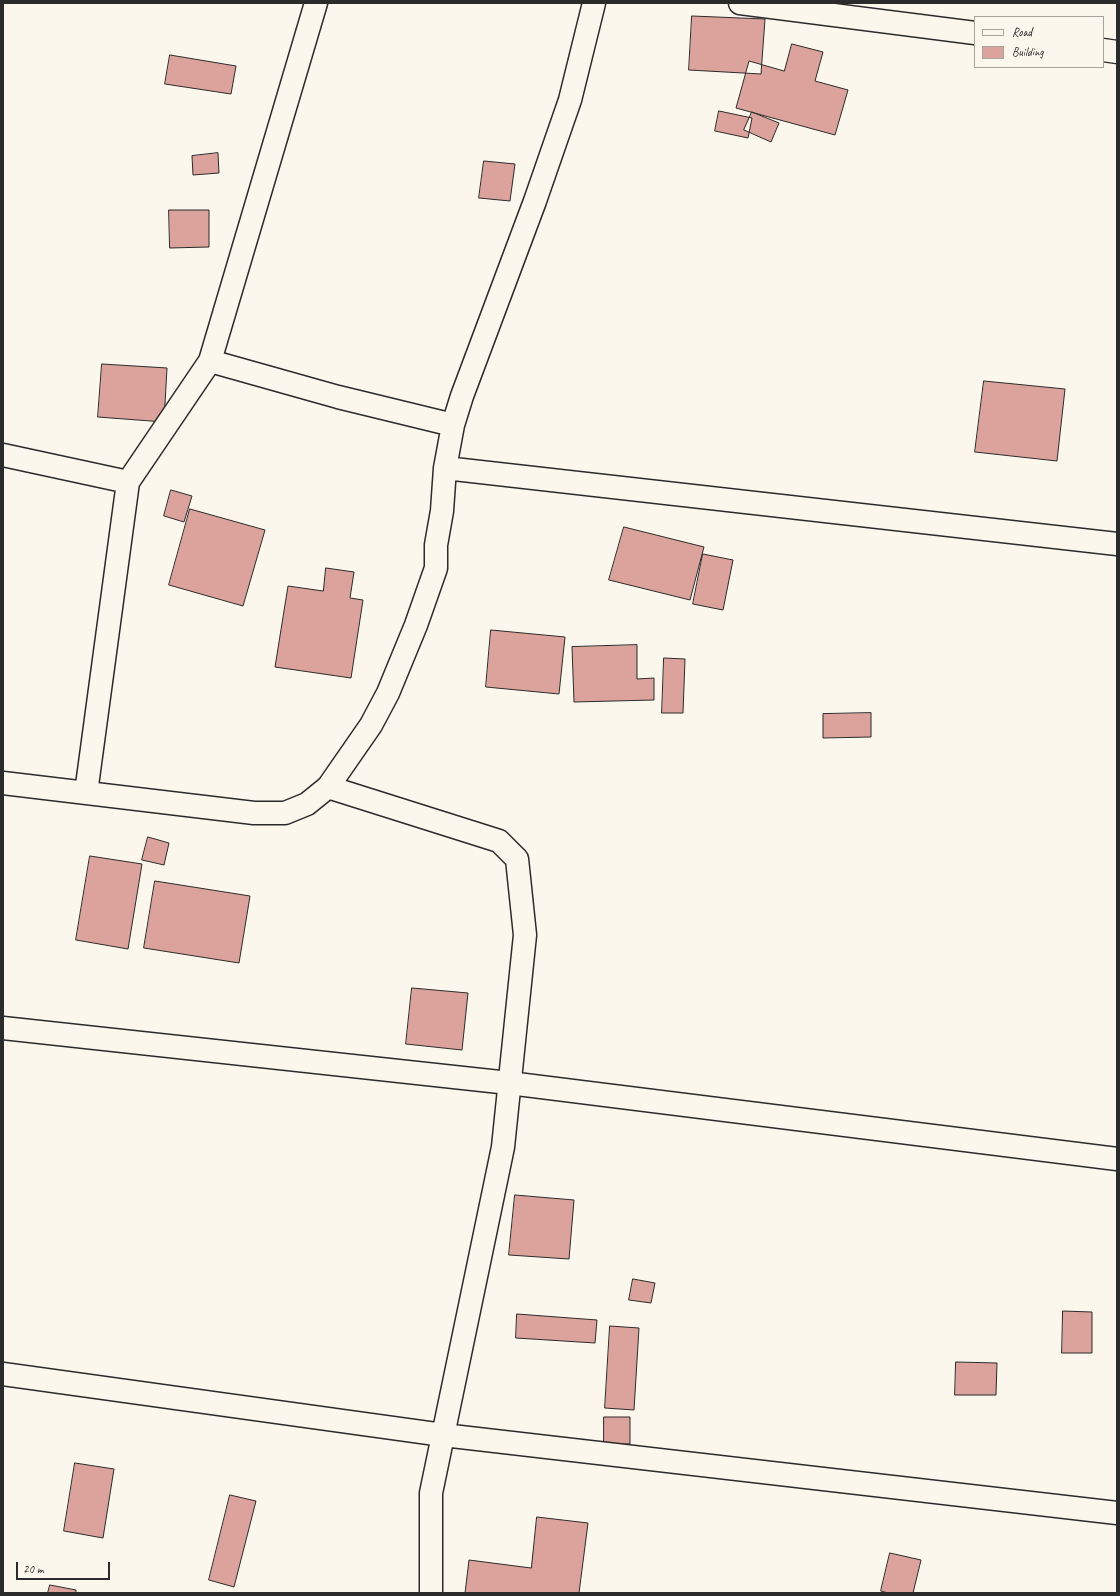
<!DOCTYPE html>
<style>
body{margin:0}
#map{position:relative;width:1120px;height:1596px;overflow:hidden;background:#fbf7ec;font-family:Caveat,sans-serif}
canvas{display:block}
.frame{position:absolute;inset:0;border:4px solid #2b2b2b;pointer-events:none}
.legend{position:absolute;left:974px;top:16px;width:130px;height:52px;box-sizing:border-box;background:#fbf7ec;border:1px solid #a8a59f;margin:0;padding:5px 7px;list-style:none;font-size:12px;color:#2b2b2b}
.legend li{display:flex;align-items:center;gap:8px;height:20px}
.legend b{width:20px;border:1px solid #a8a59f}
.scale{position:absolute;left:16px;top:1562px;width:94px;height:18px;box-sizing:border-box;border:2px solid #2b2b2b;border-top:0;padding-left:5px;font-size:12px;line-height:14px;white-space:nowrap;color:#2b2b2b;-webkit-text-stroke:3px #fbf7ec;paint-order:stroke}
</style>
<div id="map">
<canvas width="1120" height="1596"></canvas>
<div class="frame"></div>
<ul class="legend">
<li><b style="height:5px;background:#fbf7ec"></b>Road</li>
<li><b style="height:11px;background:#dca29c"></b>Building</li>
</ul>
<div class="scale">20 m</div>
</div>
<script>
const c = document.querySelector('canvas').getContext('2d');
c.lineJoin = 'round';
function fillPath(path, color) { c.fillStyle = color; c.fill(path, 'evenodd'); }
function strokePath(path, color, width, dash) { c.strokeStyle = color; c.lineWidth = width; c.lineCap = dash ? 'butt' : 'round'; c.setLineDash(dash || []); c.stroke(path); }
const building = new Path2D(`
 M692,16L765,19L761,74L689,70Z
 M792,44L823,52L815,81L848,90L835,135L736,108L749,61L784,71Z
 M170,55L236,66L231,94L165,84Z
 M719,111L752,118L748,138L715,131Z
 M752,112L779,123L771,142L744,130Z
 M218,153L219,173L193,175L192,156Z
 M484,161L515,164L510,201L479,198Z
 M169,210H209V247L170,248Z
 M102,364L167,368L164,422L98,417Z
 M984,381L1065,389L1057,461L975,452Z
 M171,490L192,496L184,522L164,516Z
 M190,509L265,530L243,606L169,585Z
 M624,527L704,547L690,600L609,580Z
 M703,554L733,560L723,610L693,604Z
 M326,568L354,572L350,598L363,600L351,678L275,667L288,586L323,591Z
 M491,630L565,637L559,694L486,687Z
 M637,645V679L654,678V700L574,702L572,647Z
 M664,658L685,659L683,713H662Z
 M871,713V737L823,738V714Z
 M148,837L169,843L164,865L142,860Z
 M90,856L142,864L128,949L76,940Z
 M155,881L250,896L239,963L144,948Z
 M412,988L468,993L462,1050L406,1044Z
 M515,1195L574,1200L569,1259L509,1255Z
 M633,1279L655,1283L651,1303L629,1300Z
 M1063,1311L1092,1312V1353H1062Z
 M517,1314L597,1320L595,1343L516,1338Z
 M610,1326L639,1328L634,1410L605,1408Z
 M956,1362L997,1363L996,1395H955Z
 M604,1417H630V1444H604Z
 M75,1463L114,1469L103,1538L64,1531Z
 M230,1495L256,1501L234,1587L209,1580Z
 M537,1517L588,1523L579,1593H465L469,1560L531,1568Z
 M890,1553L921,1560L913,1593H888L881,1591Z
 M50,1585L76,1590V1593H48Z`);
fillPath(building, '#dca29c');
strokePath(building, '#2b2b2b', 1);
const street = new Path2D(`
 M740,3L975,33
 M1103,50L1117,52
 M210,361L338,397L453,425
 M3,455L128,482
 M445,468L1117,544
 M3,783L254,813H285L307,804L328,787L371,725L388,693L416,625L436,568V545L442,511L445,468L453,425L462,396L535,201L570,100L594,3
 M328,787L499,841L517,859L525,935L503,1147L431,1493V1593
 M86,793L128,482L210,361L316,3
 M3,1028L509,1083L1117,1159
 M3,1374L443,1435L1117,1513`);
strokePath(street, '#2b2b2b', 25);
strokePath(street, '#fbf7ec', 22);
</script>
